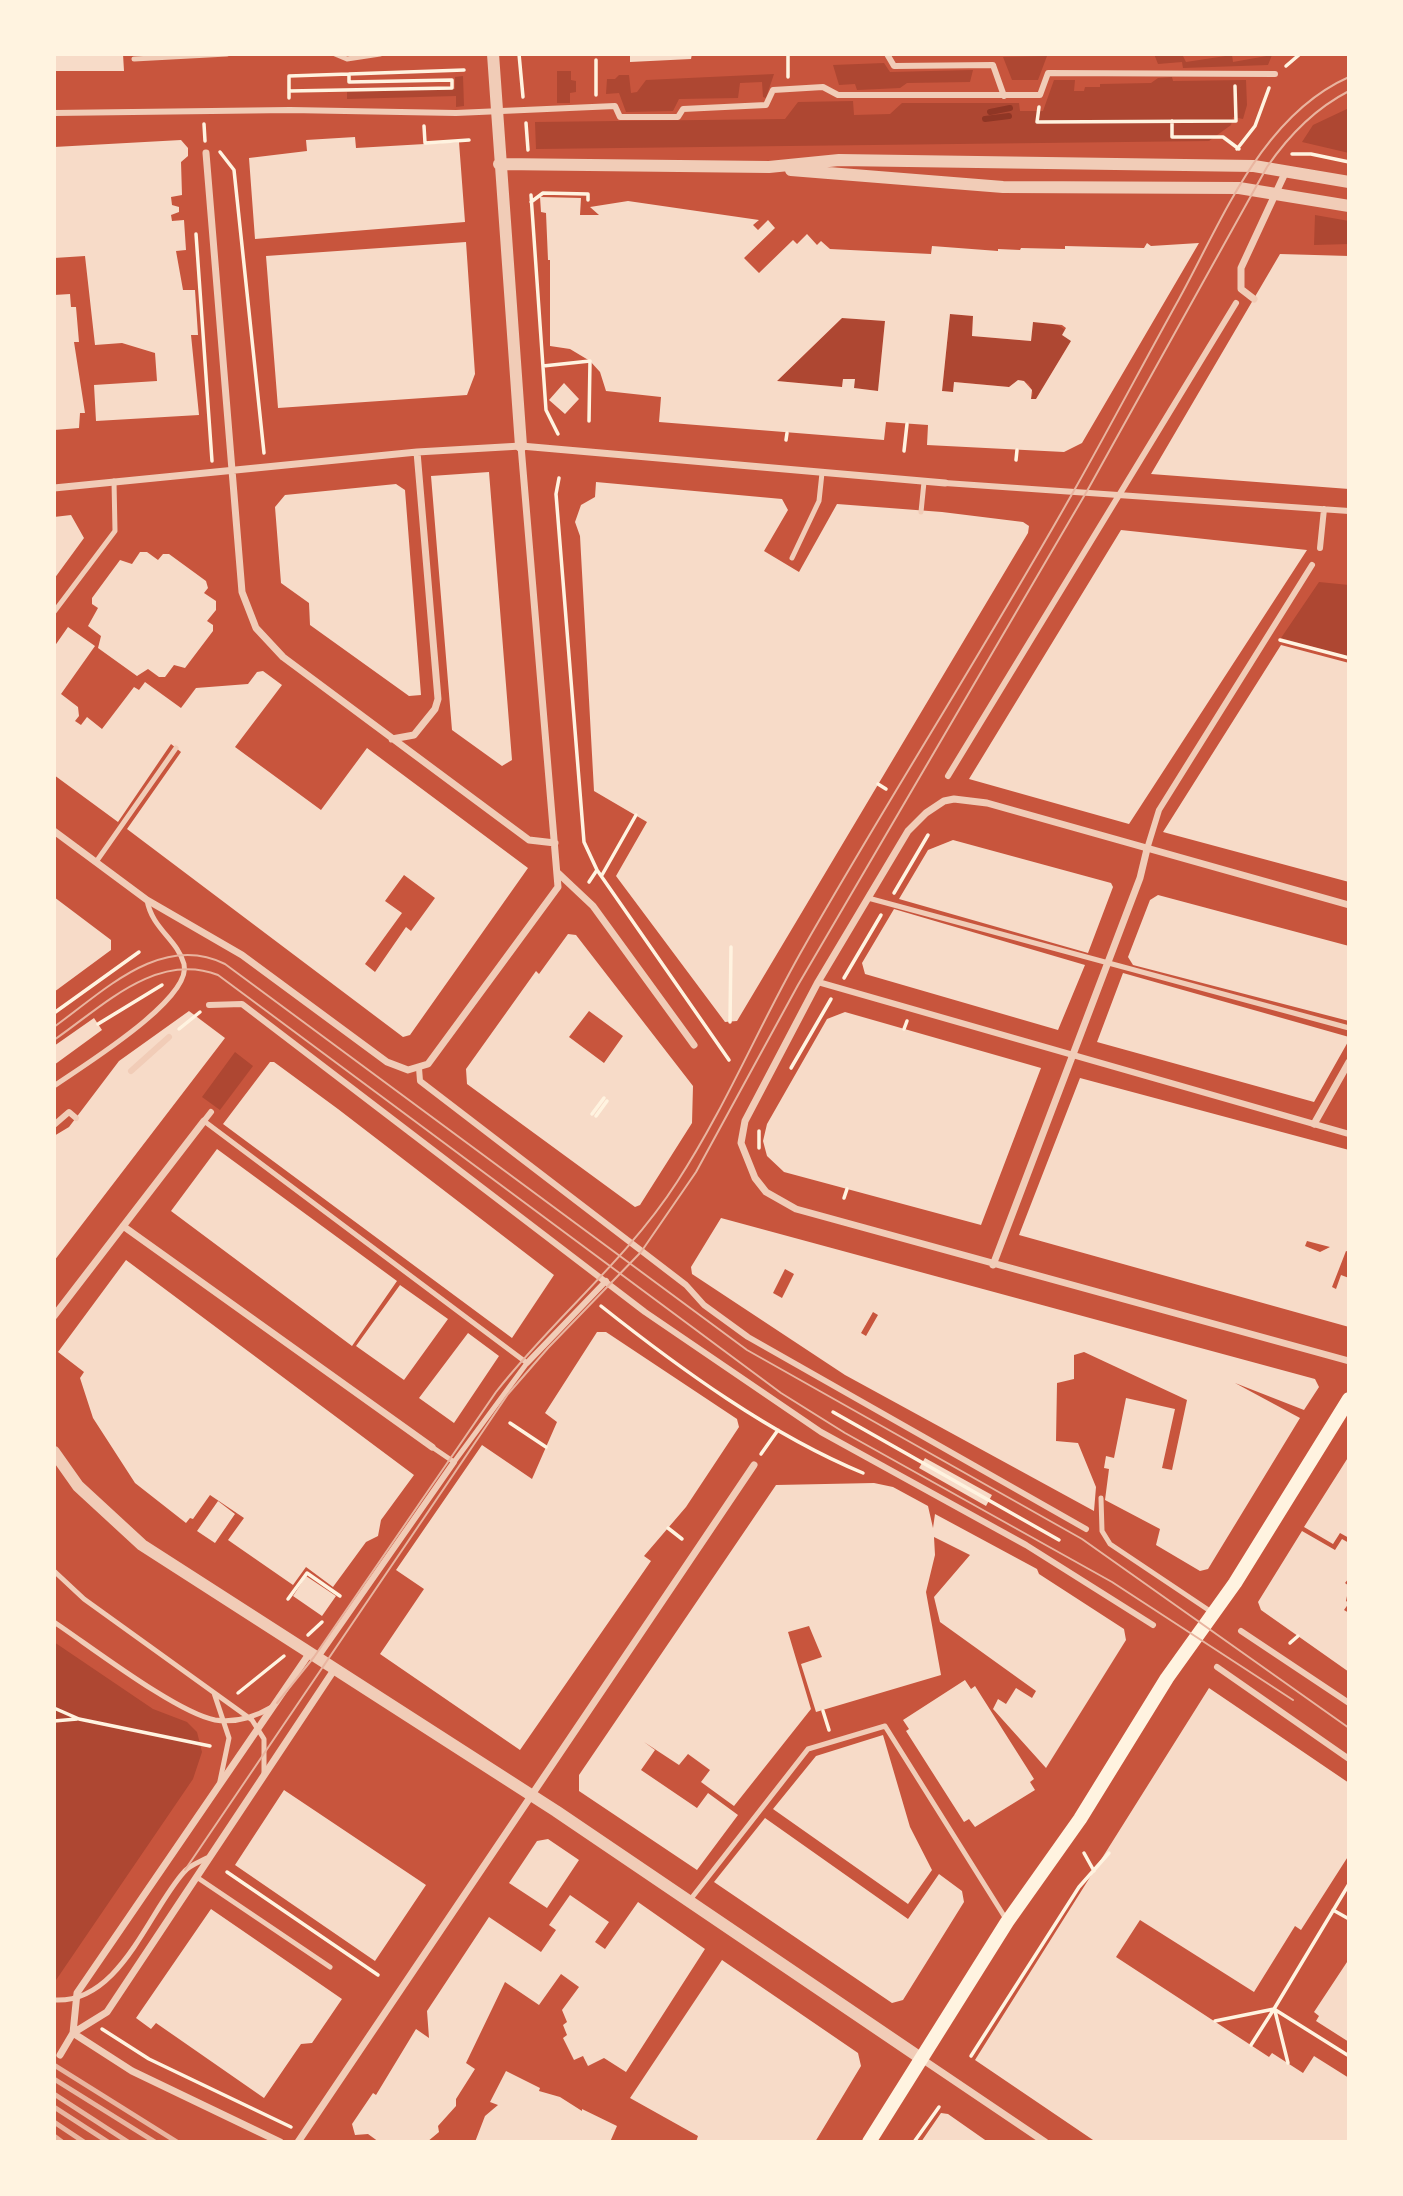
<!DOCTYPE html>
<style>
body{margin:0}
#map{position:relative;width:1403px;height:2196px;overflow:hidden;background:#c8553d;font-family:"Libre Baskerville",serif}
canvas{display:block}
.frame{position:absolute;inset:0;border:56px solid #fff3e0;pointer-events:none}
</style>
<div id="map">
<canvas width="1403" height="2196"></canvas>
<div class="frame"></div>
</div>
<script>
const c = document.querySelector('canvas').getContext('2d');
c.lineJoin = 'round';
function fillPath(path, color) { c.fillStyle = color; c.fill(path, 'evenodd'); }
function strokePath(path, color, width, dash) { c.strokeStyle = color; c.lineWidth = width; c.lineCap = dash ? 'butt' : 'round'; c.setLineDash(dash || []); c.stroke(path); }
fillPath(new Path2D(`
 M1154,54H1182L1186,62L1232,55L1233,62L1272,55L1268,65L1183,68L1182,62L1158,64Z
 M1047,56L1038,80H1012L1003,57Z
 M884,63L890,72L973,70L970,82L907,83L900,88L857,90L855,84L839,85L833,65Z
 M557,71H571V80L576,81V92L570,93V103H557Z
 M774,74L766,98L763,97L762,82L740,83L738,98L679,99L673,111L626,112L619,93L606,94L607,79H615L619,75H629L631,93L637,92L646,80Z
 M463,76L464,106L456,107V96L347,99V92L455,89V77Z
 M1172,77L1173,81L1246,80L1247,105L1243,119L1233,117L1231,125L1209,141L536,149L535,122L785,119L798,102L853,101L854,115L890,114L902,103H1019L1020,111H1043L1054,80H1075L1074,91H1084L1085,87H1100V84L1151,83L1158,78Z
 M1349,108V153L1302,142L1313,125Z
 M1315,215L1349,221V244L1314,245Z
 M950,314L973,316L972,336L1031,341L1033,322C1052,324 1064,321 1071,341L1036,399H1031L1033,393L1029,384L1021,380L1009,387L955,382L953,392L942,391Z
 M842,318L885,321L878,391L854,388V379H843L842,387L777,381Z
 M1319,582L1349,585V657L1281,638Z
 M235,1052L253,1066L220,1110L202,1097Z
 M54,1642L153,1709L187,1722L197,1732L202,1752L193,1779L54,1983Z`), '#ae4732');
strokePath(new Path2D(`
 M990,112L1010,108
 M985,119L1009,116`), '#8f3625', 6);
fillPath(new Path2D(`
 M54,54H123L124,71H54Z
 M630,54H692L691,59L630,62Z
 M355,137L356,148L459,142L465,222L255,239L249,158L307,151L306,140Z
 M181,140L188,148V156L181,162L182,195L171,197L172,205L179,207V212L171,215L172,221L184,220L186,250L176,251L183,290H195L198,335H191L199,415L96,421L94,385L157,381L155,353L122,343L95,345L85,256L54,258V147Z
 M540,197L581,198L580,215H599L590,207L628,201L759,220L753,225L758,230L768,220L775,228L744,258L759,273L793,240L797,244L807,234L817,245L821,241L830,249L931,254L932,246L998,251V249L1020,250L1021,248L1065,249V246L1144,248L1147,243L1151,246L1199,243L1082,443L1064,452L927,445L928,425L886,422L884,440L659,422L661,397L606,391L600,372L590,361L570,349L550,346V260H548L546,213L541,212ZM950,314L973,316L972,336L1031,341L1033,322L1062,325L1066,328L1062,335L1071,341L1036,399H1031L1032,390L1024,381L1018,380L1009,387L954,382L953,392L942,391ZM842,318L885,321L878,391L854,388L855,379H843L842,387L777,381Z
 M466,242L475,374L467,395L278,408L266,256Z
 M1280,254L1349,256V489L1151,474Z
 M70,294L71,307H76L79,342H74L85,413H80L79,428L54,430V295Z
 M564,383L579,399L565,414L549,400Z
 M489,472L512,760L502,766L452,730L431,476Z
 M596,482L782,499L788,510L764,551L799,572L837,504L942,512L1023,522L1029,526L1028,533L737,1021L725,1022L616,876L647,822L594,791L580,536L575,522L581,505L595,497Z
 M396,484L405,490L421,695L409,696L310,625L309,603L281,583L275,507L285,495Z
 M71,515L84,538L54,579V517Z
 M1121,530L1307,550L1129,824L969,779Z
 M140,552H147L158,560L163,554H169L206,581L208,588L204,593L216,601V610L207,621L213,625V631L185,668L174,665L165,677H159L148,669L137,676L98,648L101,636L88,626L98,608L92,604V598L120,560L132,564Z
 M68,627L95,646L61,694L78,707L79,716L75,721L81,725L87,717L102,729L134,687L139,690L145,682L181,708L196,688L248,684L257,672L263,671L282,685L235,747L321,810L367,748L528,868L410,1035L403,1037L127,829L181,752L171,744L118,822L54,775V647ZM404,875L435,898L411,931L406,927L375,972L365,964L402,913L385,901Z
 M1281,645L1349,663V882L1163,832Z
 M953,840L1111,883L1113,887L1088,953L899,899L928,850Z
 M1158,895L1349,946V1021L1133,965L1128,957L1150,900Z
 M54,897L111,940V950L54,992Z
 M894,909L1085,965L1058,1030L865,974L862,963Z
 M568,934L576,935L693,1086L692,1123L640,1205L635,1207L467,1084L466,1069L536,971L539,974ZM589,1011L623,1036L604,1063L569,1037Z
 M1123,973L1349,1037V1040L1314,1102L1097,1042Z
 M189,1011L225,1038L54,1261V1136L69,1127L119,1061Z
 M845,1012L1041,1068L981,1225L784,1172L767,1156L763,1141L767,1124L827,1019Z
 M94,1018L102,1030L54,1065V1046Z
 M270,1062H274L338,1109L554,1275L512,1338L223,1124Z
 M1080,1078L1349,1150V1252L1346,1251L1332,1287L1336,1289L1341,1275L1349,1278V1327L1019,1235ZM1307,1241L1330,1247L1320,1252L1305,1246Z
 M217,1149L397,1281L352,1346L171,1211Z
 M721,1218L1315,1379L1319,1387L1304,1410L1235,1383L1300,1418L1208,1569L1200,1571L1156,1545L1160,1529L1105,1500L1109,1469L1104,1468L1106,1456L1114,1458L1126,1398L1175,1409L1162,1468L1172,1470L1187,1400L1084,1352L1074,1355V1379L1057,1383L1056,1441L1078,1443L1096,1487L1094,1511L845,1375L692,1274L691,1267ZM785,1269L794,1274L782,1298L773,1293ZM873,1312L878,1315L866,1336L861,1333Z
 M126,1260L414,1475L381,1520L378,1536L366,1542L333,1587L306,1567L293,1585L228,1540L244,1518L210,1495L193,1519L190,1518L186,1523L135,1483L93,1418L80,1378L84,1372L58,1352Z
 M400,1285L448,1319L404,1380L356,1346Z
 M597,1332H606L737,1419L739,1427L686,1507L644,1556L651,1561L520,1750L380,1654L424,1589L396,1570L482,1445L532,1479L557,1422L545,1413Z
 M468,1333L499,1356L454,1423L419,1398Z
 M1349,1456V1538L1340,1533L1333,1544L1304,1527Z
 M925,1458L992,1495L986,1506L919,1468Z
 M874,1483L893,1487L928,1506L933,1528L935,1514L1037,1569L1039,1574L1124,1629L1126,1640L1046,1768L993,1709L998,1699L1006,1704L1016,1688L1032,1698L1036,1691L940,1622L934,1597L970,1555L934,1537L935,1555L926,1592L941,1675L816,1712L801,1664L822,1657L809,1626L788,1632L811,1709L734,1806L701,1782L710,1770L688,1754L679,1765L644,1742L655,1750L641,1770L697,1808L708,1793L738,1815L697,1870L579,1791V1775L776,1485Z
 M218,1501L235,1514L215,1543L197,1531Z
 M1302,1531L1335,1550L1342,1539L1349,1543V1578L1345,1583L1349,1586L1346,1601L1349,1603L1344,1610L1349,1613V1672L1261,1610L1258,1602Z
 M306,1576L336,1596L322,1616L293,1596Z
 M965,1680L971,1689L975,1686L1034,1779L1030,1782L1035,1790L975,1827L969,1819L964,1822L906,1731L909,1729L903,1720Z
 M1209,1688L1349,1783V1855L1301,1930L1295,1926L1254,1992L1140,1920L1116,1957L1269,2057L1272,2053L1303,2073L1314,2056L1349,2078V2142H1096L975,2060Z
 M883,1735L910,1827L932,1870L908,1904L773,1809L816,1756Z
 M284,1790L426,1885L375,1961L235,1865Z
 M765,1818L908,1919L939,1874L962,1891L964,1902L903,2000L892,2003L714,1882Z
 M548,1839L579,1860L547,1908L509,1883L537,1841Z
 M570,1895L609,1922L595,1942L605,1949L638,1902L705,1949L626,2072L604,2058L588,2066L583,2056L574,2060L563,2038L567,2035L563,2025L567,2022L562,2010L579,1987L561,1974L539,2005L505,1982L466,2063L475,2069L456,2099V2106L438,2126L439,2132L427,2142H379L368,2134L355,2135L352,2124L373,2093L376,2095L416,2029L429,2038L427,2011L489,1917L541,1952L556,1930L549,1925Z
 M211,1909L342,1999L312,2043L301,2044L264,2098L156,2023L151,2029L136,2018Z
 M1349,1959V2042L1316,2021L1319,2016L1314,2012Z
 M722,1960L858,2053L861,2066L815,2142H696L698,2136L630,2098Z
 M506,2071L540,2088L539,2091L560,2097L582,2111V2109L617,2126L610,2142H475L485,2116L498,2105L490,2102Z
 M941,2113L948,2114L988,2142H921Z`), '#f7dbc8');
strokePath(new Path2D(`
 M519,54L523,97
 M1286,66L1300,54
 M788,77V54
 M289,91V76L349,74
 M596,95V60
 M289,98V91L452,88V80L349,82V74L464,70
 M1039,107L1037,122L1236,121L1235,86
 M1172,121V137H1223L1239,149
 M526,123L528,150
 M204,124L205,141
 M424,126L425,143L469,140
 M1237,149L1255,126L1269,88
 M220,152L234,170L264,453
 M1292,154H1311L1349,162
 M531,195L546,410L558,434
 M531,202L543,193L588,194V200
 M196,234L212,461
 M543,366L590,361L589,421
 M786,440L787,433
 M904,451L907,424
 M1016,460L1017,450
 M559,478L556,494L584,842L597,870L729,1060
 M1280,640L1349,658
 M878,784L886,789
 M602,875L636,815
 M589,882L597,870
 M894,893L928,835
 M844,978L881,915
 M54,1013L139,952
 M730,1022L731,947
 M98,1024L162,985
 M179,1029L200,1012
 M904,1029L907,1021
 M791,1068L831,999
 M592,1114L604,1098
 M596,1116L607,1101
 M759,1131V1148
 M844,1198L847,1189
 M601,1306C679,1368 771,1435 863,1473
 M833,1412L1059,1540
 M510,1423L546,1447
 M761,1454L778,1430
 M668,1528L682,1539
 M288,1599L307,1573L340,1596
 M308,1635L322,1622
 M1290,1643L1298,1636
 M238,1693L284,1656
 M54,1708L79,1719L210,1746
 M823,1711L829,1730
 M54,1721L77,1719
 M1084,1853L1094,1871
 M227,1872L378,1975
 M1349,1884L1274,2009L1349,2056
 M1333,1910L1349,1919
 M1275,2011L1288,2063
 M1215,2021L1274,2009
 M102,2029L149,2059L291,2127
 M1251,2045L1274,2009
 M971,2056L1079,1887L1109,1853
 M914,2142L939,2107`), '#fff3e0', 3.5);
strokePath(new Path2D(`
 M335,54L347,59L380,54
 M134,59L227,54
 M921,512L924,482
 M792,558L819,501L822,473
 M54,612L115,531L114,481
 M96,862L176,748
 M868,898L1349,1028
 M54,1086C81,1067 193,999 184,964C177,939 152,929 147,900
 M204,1121L527,1363L454,1462L432,1447
 M1101,1498L1102,1531L1110,1544L1213,1613
 M54,1571L84,1599L252,1720L264,1739V1773
 M54,1622C90,1646 177,1713 215,1720C235,1723 255,1717 272,1707
 M214,1693L229,1738L220,1781
 M198,1878L330,1967
 M690,1900L808,1749L885,1726L1006,1919
 M54,2000C120,2004 148,1912 184,1872C190,1865 200,1862 207,1858`), '#f1ccb7', 5);
strokePath(new Path2D(`
 M887,54L894,66L993,65L1004,96
 M54,113L290,110L456,113L615,106L620,117H678L683,109L766,105L773,90L823,87L838,95H1040L1048,73L1275,74
 M945,483L1349,511
 M1320,548L1324,509
 M948,776L1236,303
 M1147,849L1159,810L1312,565
 M818,982L1349,1134
 M209,1005L242,1004L645,1312L821,1432L1026,1545L1153,1625
 M419,1068L420,1081L686,1285L704,1305L748,1337L1086,1529
 M131,1071L169,1037
 M204,1121L211,1112
 M54,1125L69,1112L76,1118
 M527,1363L606,1281
 M1241,1631L1349,1703
 M318,1657L454,1462
 M1217,1667L1349,1759`), '#f1ccb7', 6);
strokePath(new Path2D(`
 M206,153L242,592L256,628L283,657L529,840L555,843
 M1254,299L1241,289V268L1286,171
 M54,488L417,452L521,446L945,483
 M392,739L414,735L435,709L438,699L417,452
 M54,831L147,900L242,955L387,1062L408,1070L428,1064L558,887L521,446
 M558,873L593,906L694,1045
 M1349,905L987,803L954,799L944,801L926,813L908,831L818,982L745,1121L741,1143L755,1178L766,1192L796,1209L1349,1361
 M1314,1124L1349,1062
 M123,1226L432,1447
 M993,1265L1140,878L1147,849
 M54,1316L204,1121
 M73,2033L77,1993L309,1654
 M73,2033L132,2071L280,2142
 M60,2055L73,2033L107,2012L334,1670
 M922,2059L1045,2142
 M298,2142L754,1465`), '#f1ccb7', 7);
strokePath(new Path2D(`
 M493,54L521,446
 M499,164L769,167L839,160L1254,166L1349,182
 M791,170L1003,187L1239,188L1349,206
 M54,1452L78,1486L142,1545L556,1811L922,2059`), '#f1ccb7', 12);
strokePath(new Path2D(`
 M869,2142L1007,1922L1080,1819L1167,1678L1235,1583L1349,1399`), '#fff3e0', 14);
strokePath(new Path2D(`
 M54,1027C103,992 161,932 225,964L747,1350L1082,1539L1349,1728
 M54,1040C102,1007 156,951 218,975L781,1393L845,1433L1112,1582L1293,1700
 M277,1703L314,1657L496,1392C553,1319 626,1261 677,1182C726,1107 760,1023 805,945C893,791 989,642 1076,487C1111,425 1144,362 1179,299C1222,221 1261,116 1349,77
 M185,1870L508,1394L548,1348L641,1252L696,1172L798,985L1087,491L1267,167C1289,135 1314,109 1349,91`), '#e9b49f', 2);
strokePath(new Path2D(`
 M54,2065L177,2142
 M54,2079L155,2142
 M54,2094L128,2142
 M54,2107L108,2142
 M54,2122L84,2142
 M54,2136L62,2142`), '#e9b49f', 5);
</script>
